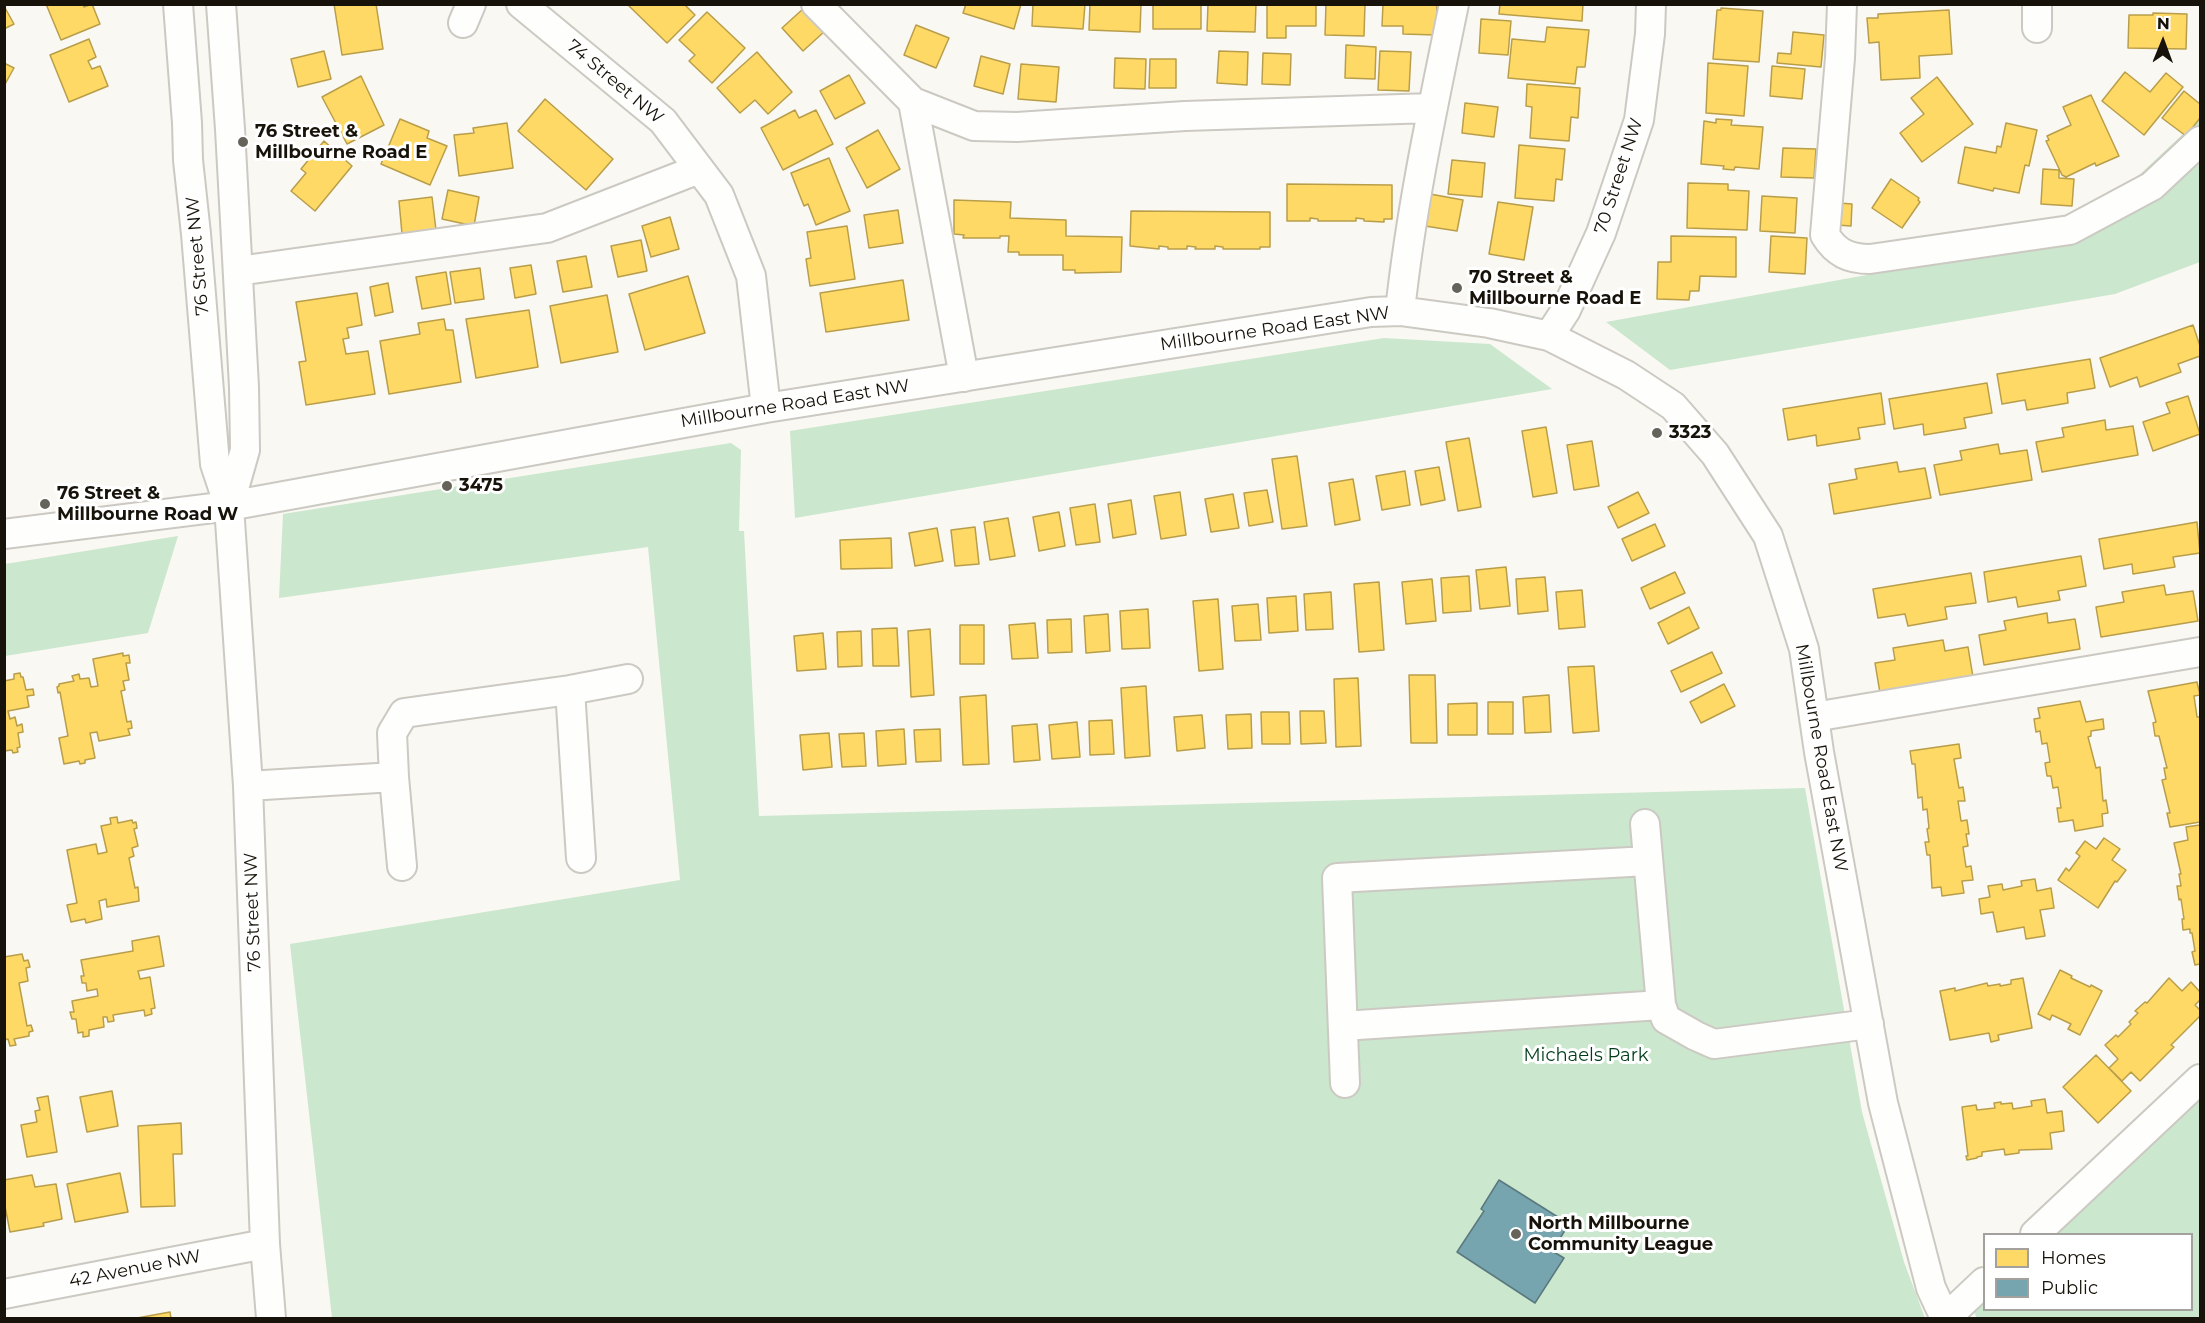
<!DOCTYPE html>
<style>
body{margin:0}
#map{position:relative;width:2205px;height:1323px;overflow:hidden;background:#faf8f2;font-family:Montserrat,sans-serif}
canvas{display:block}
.frame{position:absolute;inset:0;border:6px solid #17130a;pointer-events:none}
.legend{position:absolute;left:1983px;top:1233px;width:210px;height:78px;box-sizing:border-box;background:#fff;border:2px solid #a2a19d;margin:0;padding:8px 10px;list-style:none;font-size:18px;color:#17130a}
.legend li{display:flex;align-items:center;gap:12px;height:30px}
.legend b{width:30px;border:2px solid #a2a19d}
.north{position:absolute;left:2133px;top:12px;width:60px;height:60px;-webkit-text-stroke:4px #fff;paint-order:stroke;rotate:1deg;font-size:16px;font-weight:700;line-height:24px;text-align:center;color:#17130a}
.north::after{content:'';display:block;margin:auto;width:21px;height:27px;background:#17130a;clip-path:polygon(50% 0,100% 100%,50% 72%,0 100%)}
</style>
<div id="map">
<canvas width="2205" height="1323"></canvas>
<div class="frame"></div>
<ul class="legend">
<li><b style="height:16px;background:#ffd966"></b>Homes</li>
<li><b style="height:16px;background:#76a5af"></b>Public</li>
</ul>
<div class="north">N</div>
</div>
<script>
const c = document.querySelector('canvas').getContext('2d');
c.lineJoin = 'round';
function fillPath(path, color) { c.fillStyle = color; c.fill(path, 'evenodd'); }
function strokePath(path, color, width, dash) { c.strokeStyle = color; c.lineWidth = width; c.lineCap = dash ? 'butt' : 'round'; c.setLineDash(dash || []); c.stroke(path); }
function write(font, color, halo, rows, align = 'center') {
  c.font = font + ' Montserrat,sans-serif'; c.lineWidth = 6; c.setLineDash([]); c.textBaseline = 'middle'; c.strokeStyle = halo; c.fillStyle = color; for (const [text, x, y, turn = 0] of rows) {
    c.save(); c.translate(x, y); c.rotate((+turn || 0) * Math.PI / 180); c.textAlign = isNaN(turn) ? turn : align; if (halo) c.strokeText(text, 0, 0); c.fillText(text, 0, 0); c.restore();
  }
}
fillPath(new Path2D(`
 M2200,118V262L2115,294L1670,370L1606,322L2072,238Z
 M1384,338L1490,344L1552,389L795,518L790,431Z
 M731,443L741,450L739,531H744L759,816L1805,788L1862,1112L1904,1262L1925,1318H332L290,944L680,880L648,547L279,598L283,514Z
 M178,536L148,633L5,656V564Z
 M2200,1079V1318H1977L1967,1299L1984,1282V1310H2192V1234H2035Z`), '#cbe7ce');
const homes = new Path2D(`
 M46,4H83L84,7L92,4L100,24L61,40Z
 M334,4H376L383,49L342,55Z
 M630,4H684L695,15L667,43L629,6Z
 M966,4H1021L1014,29L963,13Z
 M1033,4H1085L1083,29L1032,26Z
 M1090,4H1141L1140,32L1089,30Z
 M1153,4H1201V29H1153Z
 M1208,4H1256L1255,32L1207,31Z
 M1267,4H1316V26H1286V38H1267Z
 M1326,4H1365L1364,36L1325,35Z
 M1383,4H1437L1436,35L1403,34V26H1382Z
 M1500,4H1583L1582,21L1499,14Z
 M4,6L14,24L4,29Z
 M804,8L825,31L803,51L782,28Z
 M1721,8L1763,11L1759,62L1713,59L1717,10H1721Z
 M1949,10L1952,54L1919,56L1920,78L1881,80L1879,42L1869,43L1867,18H1878V14Z
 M707,12L745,48L712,83L689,61L695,55L679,40Z
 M2153,13L2187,14L2186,49L2128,48L2129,15H2153Z
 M1481,19L1511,21L1508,55L1479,53Z
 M916,25L949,38L936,68L904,55Z
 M1547,27L1589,30L1585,67H1577L1575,84L1508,78L1512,39L1545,42Z
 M1793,32L1824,35L1821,67L1777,63L1778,53L1791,54Z
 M89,39L96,57L88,61L92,69L100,66L108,86L69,102L50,55Z
 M1346,45L1376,47L1375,79L1345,78Z
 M324,51L331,79L298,87L291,59Z
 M1219,51L1248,52L1247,85L1217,83Z
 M1380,51L1411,52L1409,91L1378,90Z
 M757,52L792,92L768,114L755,100L740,113L717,88Z
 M1263,53L1291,54L1290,85L1262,84Z
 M981,56L1010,64L1003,94L974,86Z
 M1115,58L1146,59L1145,89L1114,88Z
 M1150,59H1176V88H1149Z
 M4,63L14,68L4,86Z
 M1708,63L1748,66L1744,116L1706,113Z
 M1021,64L1059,67L1056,102L1018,99Z
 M1772,66L1805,69L1802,99L1770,96Z
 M2125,72L2150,92L2166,73L2183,87L2144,135L2102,101Z
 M849,75L865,103L835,119L820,91Z
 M361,76L384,125L347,144L322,97Z
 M1937,77L1973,124L1922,162L1900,133L1924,114L1911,98Z
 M1527,84L1580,88L1578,118L1571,117L1569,141L1530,138L1532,107L1526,106Z
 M2184,91L2200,104V118L2186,136L2162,118Z
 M2091,95L2119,156L2096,166L2095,163L2066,177L2062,175L2046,141L2049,140L2047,136L2071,125L2063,107Z
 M545,99L613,159L586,190L518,131Z
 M1465,103L1498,107L1494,137L1462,133Z
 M795,110L799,118L816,110L833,144L783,170L761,128Z
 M400,119L429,131L427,138L447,146L430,185L381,164Z
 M1716,119L1732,120L1731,125L1763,127L1759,169L1735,167L1734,170L1723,169L1724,166L1701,164L1704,121L1716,123Z
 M507,123L513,168L459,176L454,135L474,133L473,128Z
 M2006,123L2037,130L2029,166L2025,165L2019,193L1994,188L1993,191L1958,183L1965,147L1996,153L1997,146L2001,147Z
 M878,130L900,169L867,188L846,148Z
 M324,141L352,166L315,211L291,191L306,173L301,169Z
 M1519,145L1565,149L1562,180L1556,179L1554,201L1515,198Z
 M1783,148L1816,149L1814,178L1781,177Z
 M829,158L850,211L816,225L808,204L804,206L791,173Z
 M1452,160L1485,163L1482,197L1448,194Z
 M2043,169L2059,170V178L2074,179L2072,206L2041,204Z
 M1891,179L1919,198L1918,200L1920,202L1902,228L1872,208Z
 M1688,183L1728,184V190L1749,191L1747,230L1687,228Z
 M1287,184L1392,185V219H1384V222L1364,221V219L1356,218V221H1318V219L1310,218V221H1287Z
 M448,190L479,197L474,226L442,219Z
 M1430,194L1463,200L1457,231L1425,226Z
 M1762,196L1797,198L1795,233L1760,231Z
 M432,197L436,230L402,234L399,201Z
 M954,200L1011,202L1010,218L1066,220V236L1122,237L1121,272L1075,273V270H1063V255H1019V252H1008L1009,236H1000V238H963L964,235L954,234Z
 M1498,202L1533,207L1524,260L1489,254Z
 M1839,203L1852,204L1851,226L1837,225Z
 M898,210L903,243L869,248L864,215Z
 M1131,211L1270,212V247H1260V249H1223V247L1215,246V249H1195L1196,247L1187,246V249H1168V247L1159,246V249L1130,246Z
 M670,217L679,249L651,257L642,226Z
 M847,226L855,279L810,286L806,259L811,258L807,232Z
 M1671,236L1736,237V277L1700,276L1699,291H1690L1689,300L1657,299L1658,262H1671Z
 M1771,236L1807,238L1805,274L1769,272Z
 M641,240L647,271L618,277L611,246Z
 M586,256L592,287L563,292L557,261Z
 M531,265L536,294L515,298L510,268Z
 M480,268L484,299L455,303L450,272Z
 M446,272L451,304L422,309L416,277Z
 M688,276L705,333L645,350L629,294Z
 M903,280L909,320L826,332L820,293Z
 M388,283L393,312L375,316L370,287Z
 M357,293L362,325L347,328L349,338L343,339L346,354L368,351L375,394L306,405L299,362L306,361L296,302Z
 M607,295L618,352L561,363L550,306Z
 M529,310L538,367L476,378L466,319Z
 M444,319L446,330H453L461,382L389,394L380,341L420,334L418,323Z
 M2193,325L2200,346V356L2178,364L2181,372L2140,387L2137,377L2110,387L2100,358Z
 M2090,359L2095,388L2067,393L2068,403L2027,410L2025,400L2002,404L1997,374Z
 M1987,383L1992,413L1964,418L1966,428L1924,435L1923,424L1894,429L1889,399Z
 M1881,393L1885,424L1858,428L1860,439L1817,446L1816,435L1788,440L1783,409Z
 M2188,396L2200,434L2153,451L2143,422L2170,413L2166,403Z
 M2105,420L2106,430L2133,426L2138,455L2042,472L2036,442L2064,437L2062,428Z
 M1546,427L1557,493L1533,497L1522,431Z
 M1469,438L1481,507L1458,511L1446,442Z
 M1592,441L1599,486L1574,490L1567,445Z
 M1998,444L2000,454L2027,450L2032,480L1940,495L1934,465L1962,460L1960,451Z
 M1297,456L1307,526L1282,529L1272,459Z
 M1897,462L1899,472L1925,468L1931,498L1834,514L1829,484L1857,479L1855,469Z
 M1439,467L1445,500L1421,505L1415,471Z
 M1405,471L1410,505L1382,510L1376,476Z
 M1353,479L1360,520L1335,525L1329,483Z
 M1267,490L1273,522L1249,526L1244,493Z
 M1180,492L1186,535L1161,539L1154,496Z
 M1638,492L1649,513L1618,528L1608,507Z
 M1233,494L1239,528L1211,532L1205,499Z
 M1131,500L1136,534L1113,538L1108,504Z
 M1095,504L1100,542L1076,545L1070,508Z
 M1059,512L1065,546L1039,551L1033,517Z
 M1008,518L1015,556L990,560L984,522Z
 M2197,522L2200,553L2173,557L2175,567L2133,574L2132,564L2104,569L2099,539Z
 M1655,524L1665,546L1632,561L1622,539Z
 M975,527L979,564L955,566L951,530Z
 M937,528L943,561L915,566L909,533Z
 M891,538L892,568L841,569L840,540Z
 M2081,556L2086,586L2058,591L2060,600L2018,607L2016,597L1988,602L1984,572Z
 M1506,567L1510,606L1480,609L1476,570Z
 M1675,572L1685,593L1650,609L1641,588Z
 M1971,573L1976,603L1945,607L1947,619L1908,626L1905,614L1878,618L1873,589Z
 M1469,576L1471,611L1443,613L1441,578Z
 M1545,577L1548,611L1518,614L1516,579Z
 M1432,579L1436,621L1406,624L1402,582Z
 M1379,582L1384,650L1359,652L1354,584Z
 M2164,585L2166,595L2193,591L2198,621L2101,637L2096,607L2124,602L2122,592Z
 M1582,590L1585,627L1559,629L1556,592Z
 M1331,592L1333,629L1306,630L1304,594Z
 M1296,596L1298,631L1269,633L1267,598Z
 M1218,599L1223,669L1199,671L1193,601Z
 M1258,604L1261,640L1235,641L1232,606Z
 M1689,607L1699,628L1668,644L1658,623Z
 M1148,609L1150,648L1122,649L1120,611Z
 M2047,613L2048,623L2075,619L2080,649L1984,665L1979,635L2006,630L2004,621Z
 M1108,614L1110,651L1086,653L1084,616Z
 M1071,619L1072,652L1048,653L1047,620Z
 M1035,623L1038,658L1012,659L1009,625Z
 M960,625H984V664H960Z
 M897,628L899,666H873L872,629Z
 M930,629L934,695L911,697L908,631Z
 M861,631L862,666L838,667L837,632Z
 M823,633L826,669L797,671L794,636Z
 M1943,640L1945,651L1968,647L1973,677L1880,693L1875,663L1895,660L1893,648Z
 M1712,652L1722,673L1681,692L1671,671Z
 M123,653V656L129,655L130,663H126L129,680L123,681L125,690L121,691L127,722L131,721L132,728L128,729L130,735L99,741L97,732L90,733L95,758L85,760V763L80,764L79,761L64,764L59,738L68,736L60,692L58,693L57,687L59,686V684L74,681L72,676L79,674L80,679L89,678L91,687L98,686L93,659Z
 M1594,666L1599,731L1573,733L1568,667Z
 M20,673L21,677H23L26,690L33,689L34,695L27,696L29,707L8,711L10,719L15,717L17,726L22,724L23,732L18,733L20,747L17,748L18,752L13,753L12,750L4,751V681L14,679V674Z
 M1409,675H1435L1437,743H1411Z
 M1358,678L1361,746L1336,747L1334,679Z
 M2197,682L2200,695L2194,696L2197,717H2200V822L2170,827L2167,813H2170L2162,780L2166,779L2164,768H2167L2159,736H2155L2153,723L2156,722L2148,691Z
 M1724,684L1735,706L1701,723L1690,702Z
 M1146,686L1150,756L1125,758L1121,688Z
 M986,695L989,764L963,765L960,697Z
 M1549,695L1551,732L1525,733L1523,697Z
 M2080,701L2086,722L2103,719L2104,729L2091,731V736L2088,737L2096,768L2100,767L2103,801L2106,800L2108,813L2102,814L2103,826L2075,831L2073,820L2059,822L2057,808H2061L2058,787L2053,788L2051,776H2047L2045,763L2050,762L2047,743L2042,744L2040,731L2036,732L2034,719L2040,718L2038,708Z
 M1488,702H1513V734H1488Z
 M1477,703V735H1448V704Z
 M1300,711H1324L1326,743L1301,744Z
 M1261,712H1289L1290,744H1262Z
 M1251,714L1252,748L1228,749L1226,715Z
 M1202,715L1205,748L1177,751L1174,717Z
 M1112,720L1114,754L1090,755L1089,721Z
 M1077,722L1080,757L1052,759L1049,725Z
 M1037,724L1040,760L1014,762L1012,726Z
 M904,729L906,764L878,766L876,731Z
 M940,729L941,761L916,762L914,730Z
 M829,733L832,767L803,770L800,735Z
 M864,733L866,766L842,767L839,734Z
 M1959,744L1961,758L1954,759L1959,788L1963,787L1965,801H1958L1961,821L1967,820L1969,834H1966L1968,846L1963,847L1966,867L1971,866L1973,880L1962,881L1964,893L1942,896L1941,887L1932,888L1930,855H1927L1925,842H1929L1927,829L1929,828L1927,809L1923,810L1922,797L1918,798L1915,764H1912L1910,751Z
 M117,817L118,823L132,820L133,823L136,822L137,828L134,829L138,846L132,848L134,856L129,858L135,888L138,887L139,901L107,907L106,899L99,901L102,919L86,923L85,919L71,922L67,905L77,903L67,850L96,844L98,854L107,852L101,826L111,824L110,818Z
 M2200,825V964L2195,965L2192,952L2195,951L2192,933H2190V929L2183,930L2182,919H2184L2181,899L2179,900L2177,886H2181L2179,874H2181L2174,843L2188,840L2186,827Z
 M2104,838L2120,849L2112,860L2126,870L2117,882L2115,881L2098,908L2058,880L2066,868L2069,871L2080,856L2076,853L2085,841L2096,849Z
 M2035,879L2037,891L2051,888L2054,908L2040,910L2045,936L2026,939L2024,927L1997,932L1993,912L1981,914L1979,899L1990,897L1988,886L2002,884L2003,890L2022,886L2021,881Z
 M159,936L164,966L138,971L140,979L150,977L155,1008L151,1009L152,1014L145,1016L144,1010L113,1015L114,1021L108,1022L107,1017H103L104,1027L89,1030V1036L83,1037V1032L78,1033L76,1019H72L70,1012H74L72,1001L98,996L97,989L87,991L86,983H82L81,976H84L81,960L133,951L132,941Z
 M22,954L24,961L28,960L30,967L26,968L28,981L19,983L27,1026L31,1025L33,1031L29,1032V1036L14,1039L16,1045L10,1046L8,1039L4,1040V957Z
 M2060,970L2072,976L2071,978L2090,987L2091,985L2102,991L2080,1035L2068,1029L2071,1024L2052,1015L2050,1020L2038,1014Z
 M2023,978L2032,1028L1998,1035L1999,1040L1991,1042L1989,1033L1950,1040L1940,991L1955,988V991L1987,983L1988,986L2000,984V986L2011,984V980Z
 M2169,978L2182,991L2191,982L2200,992V1000L2195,1005L2200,1010V1016L2171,1045L2174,1047L2140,1081L2131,1072L2122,1081L2109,1068L2118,1059L2105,1045L2116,1035L2118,1037L2131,1024L2129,1022L2138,1013L2135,1011L2145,1002L2147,1003Z
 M2096,1055L2131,1091L2098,1123L2063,1087Z
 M112,1091L118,1126L87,1132L80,1097Z
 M48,1096L57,1152L27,1157L21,1125L37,1122L35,1111L40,1110L37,1098Z
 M2045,1099L2047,1113L2062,1111L2064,1131L2050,1133L2052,1149L2019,1150V1153L2005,1155L2004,1149L1982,1152V1156L1977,1157V1158L1967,1160L1966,1156H1968L1962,1107L1976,1105L1977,1110L1995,1108L1994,1103L2001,1102V1104L2012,1103L2013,1109L2032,1106L2031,1101Z
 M181,1123L182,1154H173L175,1206L141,1207L138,1126Z
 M120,1173L128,1212L75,1222L67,1184Z
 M32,1175L35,1187L56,1184L62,1219L43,1223L44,1226L10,1232L4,1201V1180Z
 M170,1312L171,1318H137Z`);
fillPath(homes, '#ffd966');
strokePath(homes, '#b99e4a', 1.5);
const public = new Path2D(`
 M1499,1180L1569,1224L1552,1251L1564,1258L1535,1303L1457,1252L1484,1211L1481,1209Z`);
fillPath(public, '#76a5af');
strokePath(public, '#5a797e', 1.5);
const minor = new Path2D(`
 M178,4L187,123L188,160L196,234L215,464L229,506L248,786L265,1244L271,1318
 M221,4L230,129L244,387L245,450L229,506
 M521,4L663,121L719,195L751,276L766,408
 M816,4L913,102L974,126L1017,127L1185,116L1432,108
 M1842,4L1840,58L1825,235C1836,253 1849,259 1870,259L2070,230L2152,186L2200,141
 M463,23L471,4
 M2037,28V4
 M913,102L964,377
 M238,271L547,228L699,169
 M1400,311C1411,208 1433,106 1454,4
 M1549,336L1566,310L1601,233L1639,120L1650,34L1651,4
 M4,534L229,506L766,408L1371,312L1400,311L1489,323L1549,336L1626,375L1673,406L1715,454L1768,536L1804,649L1819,752L1883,1103L1931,1288L1945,1318
 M570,690L581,858
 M1814,717L2200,652
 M394,777L392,733L404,713L570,690L628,679
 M248,786L394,777L402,866
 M1645,824L1661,1005L1666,1019L1696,1036L1714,1044L1869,1024
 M1343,1026L1661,1005
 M1345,1083L1337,878L1648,861
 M2035,1234L2200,1079
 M4,1294L265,1244
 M1946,1318L1984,1282`);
strokePath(minor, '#ccc9c2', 32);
strokePath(minor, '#fefefd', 28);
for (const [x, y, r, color] of [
 [243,142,6,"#66635b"],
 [1457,288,6,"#66635b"],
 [1657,433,6,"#66635b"],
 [447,486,6,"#66635b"],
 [45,504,6,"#66635b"],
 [1516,1234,6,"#66635b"]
]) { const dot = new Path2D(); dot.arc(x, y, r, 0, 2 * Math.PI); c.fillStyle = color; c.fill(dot); strokePath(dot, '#fff', 2); }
write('18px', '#17130a', '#fff', [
 ["74 Street NW",615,82,40],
 ["70 Street NW",1619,176,-72],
 ["76 Street NW",198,256,-95],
 ["Millbourne Road East NW",1275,329,-8],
 ["Millbourne Road East NW",795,404,-9],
 ["Millbourne Road East NW",1821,758,80],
 ["76 Street NW",253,912,-92],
 ["42 Avenue NW",135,1269,-11]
]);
write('bold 18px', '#17130a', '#fff', [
 ["76 Street &",255,132],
 ["Millbourne Road E",255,153],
 ["70 Street &",1469,278],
 ["Millbourne Road E",1469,299],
 ["3323",1669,433],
 ["3475",459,486],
 ["76 Street &",57,494],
 ["Millbourne Road W",57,515],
 ["North Millbourne",1528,1224],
 ["Community League",1528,1245]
], 'left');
write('18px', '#003c19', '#fff', [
 ["Michaels Park",1586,1056]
]);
</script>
